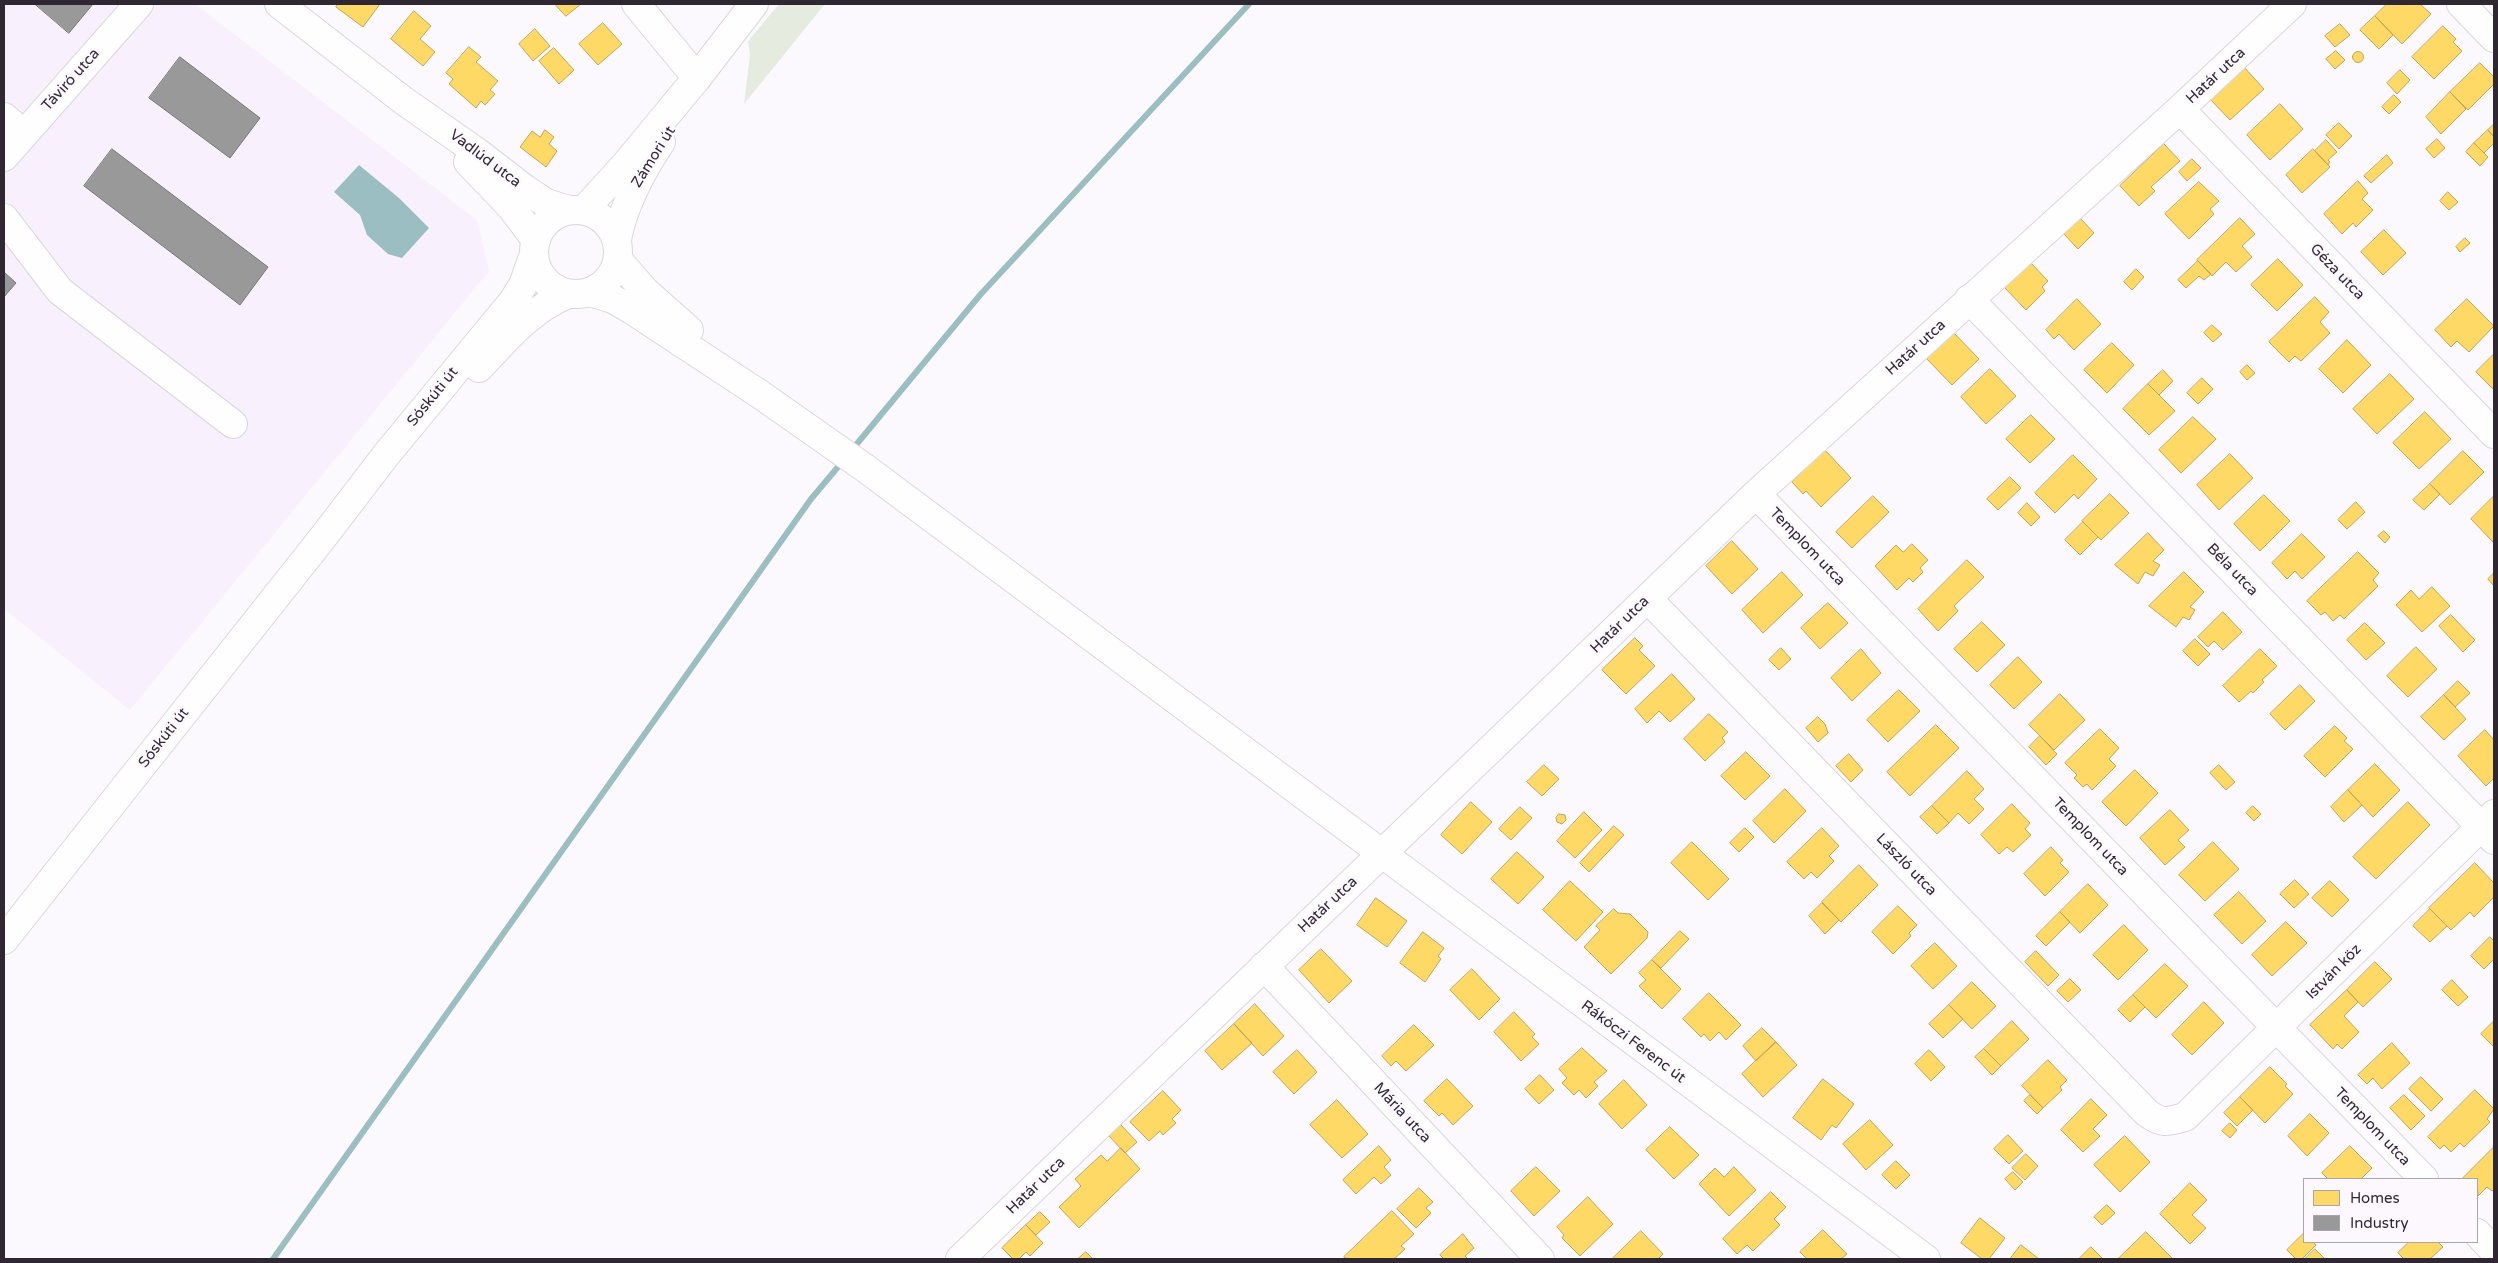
<!DOCTYPE html>
<meta charset="utf-8">
<style>
body{margin:0}
#map{position:relative;width:2498px;height:1263px;overflow:hidden;background:#fbf9fd;font-family:"Varela Round",sans-serif}
canvas{display:block}
.frame{position:absolute;inset:0;border:5px solid #2f2833;pointer-events:none}
.legend{position:absolute;left:2303px;top:1178px;width:175px;height:65px;box-sizing:border-box;background:#fcf8fe;border:1px solid #aaa5ad;margin:0;padding:6px 9px;list-style:none;font-size:15px;color:#2f2833}
.legend li{display:flex;align-items:center;gap:10px;height:25px}
.legend b{width:25px;border:1px solid #aaa5ad}
</style>
<div id="map">
<canvas width="2498" height="1263"></canvas>
<div class="frame"></div>
<ul class="legend">
<li><b style="height:14px;background:#ffd966"></b>Homes</li>
<li><b style="height:14px;background:#999"></b>Industry</li>
</ul>
</div>
<script>
const c = document.querySelector('canvas').getContext('2d');
c.lineJoin = 'round';
function fillPath(path, color) { c.fillStyle = color; c.fill(path, 'evenodd'); }
function strokePath(path, color, width, dash) { c.strokeStyle = color; c.lineWidth = width; c.lineCap = dash ? 'butt' : 'round'; c.setLineDash(dash || []); c.stroke(path); }
function write(font, color, halo, rows, align = 'center') {
  c.font = font + ' "Varela Round",sans-serif'; c.lineWidth = 5; c.setLineDash([]); c.textBaseline = 'middle'; c.strokeStyle = halo; c.fillStyle = color; for (const [text, x, y, turn = 0] of rows) {
    c.save(); c.translate(x, y); c.rotate((+turn || 0) * Math.PI / 180); c.textAlign = isNaN(turn) ? turn : align; if (halo) c.strokeText(text, 0, 0); c.fillText(text, 0, 0); c.restore();
  }
}
fillPath(new Path2D(`
 M4,4H195L477,220L489,271L130,710L4,609Z`), '#f9f0fe');
fillPath(new Path2D(`
 M779,4H825L744,104L750,54L748,41Z`), '#e6ebe0');
fillPath(new Path2D(`
 M359,165L399,198L429,228L402,258L388,254L367,235L360,215L334,192Z`), '#9abec2');
const homes = new Path2D(`
 M338,4H380L363,27L336,7Z
 M555,4H581L566,16Z
 M2387,4H2420L2431,14L2402,44L2375,16Z
 M414,11L431,26L420,39L435,52L423,66L391,39Z
 M2375,16L2393,35L2379,49L2360,30Z
 M603,23L622,44L598,65L579,44Z
 M2340,24L2350,35L2335,47L2325,36Z
 M2443,26L2456,39L2453,42L2462,51L2434,79L2412,57Z
 M535,29L550,46L533,61L519,44Z
 M469,47L481,57L476,62L498,81L490,90L495,94L485,105L481,101L476,108L449,84L453,79L446,73Z
 M554,48L574,70L559,84L539,61Z
 M2336,51L2345,60L2335,69L2326,59Z
 M2352.5 57a5.5 5.5 0 1 1 11 0a5.5 5.5 0 1 1-11 0Z
 M2480,63L2494,77V84L2468,110L2450,92Z
 M2243,66L2264,89L2230,120L2209,98Z
 M2400,70L2410,80L2397,94L2387,83Z
 M2450,92L2466,109L2441,134L2426,117Z
 M2394,95L2401,102L2389,114L2382,107Z
 M2280,104L2303,129L2270,160L2247,135Z
 M2339,123L2352,136L2339,149L2326,135Z
 M2494,124V137L2488,130Z
 M545,130L554,137L549,144L557,151L546,167L520,147L532,131L540,137Z
 M2488,130L2494,137V143L2484,153L2474,143Z
 M2437,139L2445,148L2434,158L2426,149Z
 M2326,140L2337,152L2328,160L2330,162L2328,165L2315,151Z
 M2474,143L2488,157L2480,166L2466,152Z
 M2164,144L2180,161L2151,187L2155,191L2139,206L2120,186Z
 M2313,149L2330,167L2302,193L2286,175Z
 M2387,155L2393,163L2371,183L2364,176Z
 M2192,159L2201,168L2187,181L2179,172Z
 M2358,181L2368,193L2362,199L2373,210L2356,227L2353,223L2342,234L2324,214Z
 M2199,182L2219,201L2210,209L2214,214L2189,239L2165,214Z
 M2448,192L2458,202L2449,210L2440,201Z
 M2080,218L2094,233L2078,249L2063,233Z
 M2240,218L2255,234L2242,246L2252,257L2236,272L2226,262L2212,276L2197,260Z
 M2384,230L2406,253L2383,275L2361,252Z
 M2465,238L2470,243L2460,252L2456,247Z
 M2278,259L2303,285L2277,311L2251,285Z
 M2198,261L2211,274L2204,280L2199,276L2186,288L2178,280Z
 M2030,262L2048,281L2042,287L2045,291L2026,310L2004,287Z
 M2136,269L2144,277L2132,290L2124,282Z
 M2315,297L2329,312L2320,322L2330,333L2301,361L2295,356L2289,362L2269,342Z
 M2077,299L2101,324L2074,350L2059,334L2054,339L2046,330Z
 M2467,299L2494,326L2469,352L2457,341L2451,347L2435,330Z
 M2212,325L2222,334L2213,342L2204,333Z
 M1952,331L1979,359L1952,385L1925,357Z
 M2347,340L2371,365L2343,393L2319,369Z
 M2112,343L2134,365L2107,393L2084,370Z
 M2494,354V390L2476,372Z
 M2247,365L2255,373L2247,380L2240,372Z
 M1990,369L2016,396L1986,424L1961,397Z
 M2163,370L2173,381L2159,395L2148,384Z
 M2390,374L2414,399L2377,434L2353,409Z
 M2202,378L2213,389L2198,404L2187,393Z
 M2148,384L2175,411L2149,435L2123,409Z
 M2425,412L2451,439L2419,469L2393,443Z
 M2031,415L2055,439L2030,463L2006,439Z
 M2193,417L2216,439L2181,473L2159,450Z
 M1825,450L1851,478L1821,507L1806,491L1803,494L1792,482Z
 M2463,451L2484,472L2450,505L2430,484Z
 M2230,454L2253,478L2219,510L2197,485Z
 M2073,455L2097,479L2078,499L2074,494L2055,513L2035,493Z
 M2010,477L2021,488L1998,510L1987,499Z
 M2430,484L2440,494L2424,510L2413,500Z
 M2110,494L2129,513L2101,540L2082,521Z
 M2264,495L2290,521L2260,551L2234,524Z
 M1873,496L1889,512L1852,548L1836,532Z
 M2494,496V542H2493L2471,519Z
 M2356,502L2365,512L2347,529L2338,520Z
 M2027,503L2040,517L2031,526L2018,513Z
 M2083,522L2098,537L2080,555L2065,540Z
 M2384,531L2390,537L2385,543L2378,536Z
 M2148,533L2164,550L2153,561L2160,565L2153,576L2145,572L2138,584L2115,565Z
 M2302,534L2325,557L2302,579L2295,571L2287,579L2272,563Z
 M1732,541L1758,569L1732,594L1706,566Z
 M1912,544L1928,560L1920,568L1923,572L1913,582L1909,578L1897,590L1875,566L1896,545L1903,552Z
 M2358,552L2379,573L2373,580L2378,586L2344,619L2340,615L2333,621L2325,612L2321,615L2307,601Z
 M1967,560L1984,577L1954,606L1958,611L1938,631L1918,609Z
 M1782,572L1803,595L1763,633L1742,610Z
 M2184,572L2204,592L2190,607L2195,610L2189,620L2183,617L2176,627L2149,606Z
 M2494,573V586L2488,579Z
 M2432,587L2450,606L2422,632L2396,605L2411,590L2419,599Z
 M1828,603L1848,623L1820,649L1801,628Z
 M2223,612L2242,632L2223,650L2214,641L2208,647L2198,637Z
 M2451,615L2475,640L2463,652L2439,626Z
 M1982,622L2005,645L1977,672L1954,649Z
 M2365,623L2385,643L2366,660L2347,640Z
 M1635,638L1643,646L1639,650L1655,666L1626,694L1602,670Z
 M2195,639L2210,654L2198,666L2183,651Z
 M2416,647L2437,669L2408,697L2387,676Z
 M1781,648L1791,659L1779,670L1769,660Z
 M1861,649L1881,673L1852,701L1831,678Z
 M2260,649L2277,666L2262,680L2264,682L2253,693L2251,691L2239,702L2223,686Z
 M2018,657L2042,682L2014,709L1990,685Z
 M1672,674L1695,699L1670,722L1659,711L1647,723L1635,709Z
 M2458,681L2470,693L2455,707L2444,695Z
 M2300,685L2315,701L2285,730L2270,714Z
 M1899,690L1920,711L1888,742L1867,720Z
 M2060,694L2085,720L2054,750L2029,725Z
 M2444,695L2466,719L2444,740L2421,717Z
 M1709,714L1728,732L1722,738L1725,742L1705,761L1684,739Z
 M1818,717L1825,724L1828,733L1818,742L1806,728Z
 M1936,725L1959,748L1910,796L1887,772Z
 M2335,726L2347,738L2344,741L2353,749L2325,777L2304,756Z
 M2100,729L2119,748L2109,759L2116,766L2092,790L2087,784L2083,787L2074,778L2077,775L2065,763Z
 M2485,730L2494,740V778L2486,786L2458,756Z
 M2040,736L2057,754L2046,765L2029,747Z
 M1746,752L1770,776L1745,800L1721,776Z
 M1849,754L1863,770L1851,782L1836,766Z
 M2375,764L2400,790L2373,817L2348,790Z
 M1544,765L1559,779L1542,796L1527,782Z
 M2219,765L2235,782L2226,790L2210,773Z
 M2135,770L2158,793L2126,826L2102,802Z
 M1967,771L1984,789L1974,799L1984,809L1969,824L1958,813L1949,823L1932,806Z
 M1785,789L1806,811L1774,843L1753,821Z
 M2348,790L2362,805L2344,822L2331,807Z
 M1471,802L1492,822L1462,854L1441,835Z
 M2408,802L2430,825L2376,879L2353,857Z
 M2012,804L2030,823L2025,829L2031,835L2013,852L2007,847L1999,854L1981,835Z
 M1932,806L1949,823L1937,834L1920,817Z
 M2253,806L2261,814L2254,821L2246,813Z
 M1520,807L1532,818L1511,840L1499,829Z
 M2170,810L2189,830L2178,840L2185,847L2165,865L2140,838Z
 M1584,812L1602,830L1575,858L1557,841Z
 M1559,814L1565,815L1566,820L1562,824L1557,822L1556,818Z
 M1614,826L1624,835L1589,872L1580,863Z
 M1745,828L1754,837L1739,852L1730,843Z
 M1822,828L1839,846L1829,856L1834,861L1817,878L1811,872L1804,879L1787,862Z
 M1692,842L1729,879L1708,900L1671,863Z
 M2213,842L2239,869L2205,901L2179,875Z
 M2051,847L2063,860L2060,863L2069,872L2045,896L2024,874Z
 M1517,852L1544,877L1518,904L1491,879Z
 M2475,863L2494,883V897L2474,917L2470,912L2451,930L2429,908Z
 M1859,865L1878,885L1841,922L1822,902Z
 M2295,880L2309,894L2294,908L2280,894Z
 M1570,881L1603,912L1576,941L1543,910Z
 M2330,881L2349,900L2332,917L2312,898Z
 M2088,884L2108,905L2080,933L2060,912Z
 M2239,892L2266,921L2242,944L2214,915Z
 M1376,898L1407,921L1387,947L1357,925Z
 M1822,903L1839,920L1825,934L1809,916Z
 M1898,906L1917,925L1909,933L1911,936L1893,954L1872,932Z
 M1614,909L1618,913L1630,914L1648,932L1647,938L1611,974L1584,947L1600,930L1596,926Z
 M2430,909L2447,926L2430,942L2413,926Z
 M2060,912L2070,922L2046,946L2036,936Z
 M2286,922L2307,943L2272,976L2252,955Z
 M2124,925L2148,950L2118,980L2093,955Z
 M1680,931L1689,939L1661,968L1652,960Z
 M1423,932L1444,948L1438,956L1441,959L1425,982L1400,963Z
 M2490,937L2494,941V959L2484,969L2471,956Z
 M1935,943L1957,966L1933,989L1911,966Z
 M1321,949L1352,981L1329,1003L1299,970Z
 M2036,951L2059,975L2048,986L2025,962Z
 M1652,960L1681,989L1662,1009L1639,986L1646,980L1639,973Z
 M2375,962L2392,979L2363,1007L2347,990Z
 M2165,964L2188,986L2156,1018L2133,995Z
 M1472,969L1500,999L1479,1020L1450,990Z
 M2070,979L2081,990L2068,1002L2057,991Z
 M2452,980L2468,997L2458,1006L2442,990Z
 M1972,982L1996,1006L1972,1029L1949,1005Z
 M2347,990L2358,1002L2344,1016L2359,1032L2342,1049L2337,1044L2333,1049L2310,1025Z
 M1709,993L1741,1025L1726,1040L1719,1032L1710,1041L1704,1034L1701,1037L1683,1019Z
 M2133,995L2145,1007L2130,1022L2118,1010Z
 M2204,1002L2224,1023L2192,1055L2172,1035Z
 M1255,1004L1284,1036L1263,1056L1234,1024Z
 M1949,1005L1963,1019L1943,1038L1929,1024Z
 M1514,1012L1535,1034L1532,1037L1539,1044L1521,1061L1494,1032Z
 M2012,1021L2029,1039L2001,1066L1984,1049Z
 M2494,1021V1047L2481,1034Z
 M1234,1024L1252,1043L1222,1070L1205,1051Z
 M1414,1025L1434,1045L1406,1071L1396,1061L1391,1066L1382,1056Z
 M1762,1028L1776,1042L1756,1061L1743,1046Z
 M1776,1042L1797,1065L1763,1097L1742,1074Z
 M2392,1043L2410,1063L2382,1089L2373,1078L2367,1084L2358,1075Z
 M1582,1048L1607,1071L1594,1082L1598,1086L1586,1098L1579,1090L1574,1095L1562,1083L1567,1078L1559,1069Z
 M1984,1049L2001,1066L1992,1075L1975,1057Z
 M1297,1050L1317,1072L1294,1094L1273,1072Z
 M1929,1050L1945,1067L1931,1081L1915,1064Z
 M2048,1060L2067,1080L2060,1087L2062,1090L2043,1108L2022,1086Z
 M2270,1067L2287,1084L2285,1086L2293,1094L2265,1123L2240,1097Z
 M1540,1075L1554,1090L1539,1104L1525,1089Z
 M2421,1077L2443,1099L2431,1111L2409,1089Z
 M1447,1079L1473,1106L1453,1125L1442,1113L1439,1116L1424,1101Z
 M1823,1079L1854,1104L1836,1128L1832,1125L1821,1140L1793,1118Z
 M1624,1080L1647,1105L1622,1129L1599,1104Z
 M2475,1090L2494,1109L2487,1119L2490,1122L2464,1147L2460,1143L2451,1152L2444,1145L2440,1149L2428,1137Z
 M1163,1091L1181,1110L1172,1119L1176,1123L1163,1135L1160,1131L1149,1141L1130,1122Z
 M2030,1095L2043,1108L2037,1114L2024,1101Z
 M2404,1095L2425,1116L2411,1130L2390,1108Z
 M2240,1097L2253,1110L2237,1126L2224,1113Z
 M2091,1099L2107,1115L2093,1129L2100,1136L2083,1152L2061,1130Z
 M1337,1100L1368,1134L1342,1158L1310,1125Z
 M2310,1114L2329,1133L2307,1156L2288,1136Z
 M1870,1120L1893,1145L1866,1170L1843,1144Z
 M2230,1123L2237,1130L2230,1138L2222,1131Z
 M1121,1125L1137,1142L1125,1153L1109,1136Z
 M1670,1127L1699,1155L1674,1179L1646,1150Z
 M2008,1135L2023,1151L2009,1164L1994,1149Z
 M2125,1136L2150,1162L2120,1192L2094,1165Z
 M1379,1146L1391,1160L1384,1167L1391,1175L1381,1184L1374,1177L1356,1194L1343,1180Z
 M2350,1146L2372,1168L2361,1179H2328L2322,1173Z
 M2494,1147V1189L2492,1191L2487,1187L2478,1196L2477,1179H2462Z
 M1121,1148L1140,1169L1079,1228L1059,1207L1081,1186L1075,1179L1101,1155L1107,1161Z
 M2026,1154L2038,1166L2025,1180L2012,1168Z
 M1896,1161L1910,1175L1896,1189L1882,1175Z
 M1536,1167L1560,1191L1534,1216L1511,1191Z
 M1734,1167L1756,1190L1729,1216L1699,1184L1715,1168L1724,1177Z
 M2013,1172L2023,1182L2015,1190L2005,1179Z
 M2190,1183L2207,1200L2192,1215L2206,1228L2190,1244L2160,1214Z
 M1419,1188L1433,1202L1426,1208L1431,1213L1416,1228L1397,1209Z
 M1771,1192L1786,1207L1774,1219L1780,1225L1753,1251L1747,1245L1737,1254L1723,1239Z
 M1588,1197L1613,1224L1580,1256L1562,1238L1564,1235L1557,1227Z
 M2107,1205L2115,1213L2102,1225L2094,1217Z
 M1392,1211L1414,1234L1401,1246L1405,1249L1394,1259H1347L1344,1257Z
 M1040,1212L1050,1222L1036,1235L1026,1225Z
 M1980,1218L2005,1238L1989,1259H1982L1961,1243Z
 M1026,1225L1043,1243L1030,1256L1026,1252L1019,1259H1013L1002,1248Z
 M1823,1230L1847,1254L1841,1259H1807L1800,1252Z
 M1641,1231L1663,1254L1658,1259H1612Z
 M2146,1232L2173,1259H2118Z
 M2304,1233V1242H2313L2316,1245L2302,1259H2296L2287,1250Z
 M1463,1234L1474,1248L1465,1256L1468,1259H1444L1440,1255Z
 M2409,1242H2438L2443,1247L2430,1259H2404L2398,1253Z
 M2021,1245L2039,1259H2010Z
 M2091,1247L2103,1259H2079Z
 M2315,1249L2325,1259H2308L2306,1258Z
 M1086,1252L1093,1259H1078Z`);
fillPath(homes, '#ffd966');
strokePath(homes, '#c1a457', 1);
const industry = new Path2D(`
 M35,4H93L69,33Z
 M180,57L260,118L230,158L149,98Z
 M112,149L268,267L240,305L84,186Z
 M4,272L16,283L4,297Z`);
fillPath(industry, '#999');
strokePath(industry, '#79777a', 1);
strokePath(new Path2D(`
 M851,451L980,295L1249,4
 M273,1259L811,499L843,461`), '#9abec2', 6);
const minor = new Path2D(`
 M279,4L404,101L477,152L525,189L546,203L569,210
 M636,4L697,78
 M2461,4L2494,38
 M2180,109L2494,434
 M4,117L24,134
 M4,157L139,4
 M468,162L511,207L536,240
 M4,218L60,291L233,424
 M618,260L645,291L689,330
 M590,292L613,299L632,310L761,395L865,468L1926,1259
 M1969,299L2494,840
 M1756,494L2424,1179
 M1648,599L2147,1113C2162,1124 2167,1122 2185,1117L2494,814
 M1264,966L1540,1259
 M2477,1233L2494,1251
 M960,1259L1756,494L2180,109L2292,4`);
const major = new Path2D(`
 M534 252a42 42 0 1 1 84 0a42 42 0 1 1-84 0Z
 M584,210L625,165L697,78L754,4
 M617,239C624,204 641,172 661,142
 M479,368C506,339 531,309 568,294
 M4,940L324,536L386,455L513,301L523,285L534,254`);
strokePath(minor, '#dad6dd', 30);
strokePath(major, '#dad6dd', 30);
strokePath(minor, '#fefeff', 28);
strokePath(major, '#fefeff', 28);
write('15px', '#2f2833', '#fcf8fe', [
 ["Határ utca",2216,76,-43],
 ["Táviró utca",71,80,-48],
 ["Zámori út",654,157,-58],
 ["Vadlúd utca",485,159,37],
 ["Géza utca",2337,272,46],
 ["Határ utca",1916,348,-42],
 ["Sóskúti út",433,397,-51],
 ["Templom utca",1807,547,46],
 ["Béla utca",2232,570,46],
 ["Határ utca",1620,625,-44],
 ["Sóskúti út",164,738,-52],
 ["Templom utca",2090,837,46],
 ["László utca",1906,865,46],
 ["Határ utca",1328,905,-43],
 ["István köz",2334,972,-45],
 ["Rákóczi Ferenc út",1633,1042,37],
 ["Mária utca",1402,1113,47],
 ["Templom utca",2372,1127,46],
 ["Határ utca",1036,1186,-44]
]);
</script>
